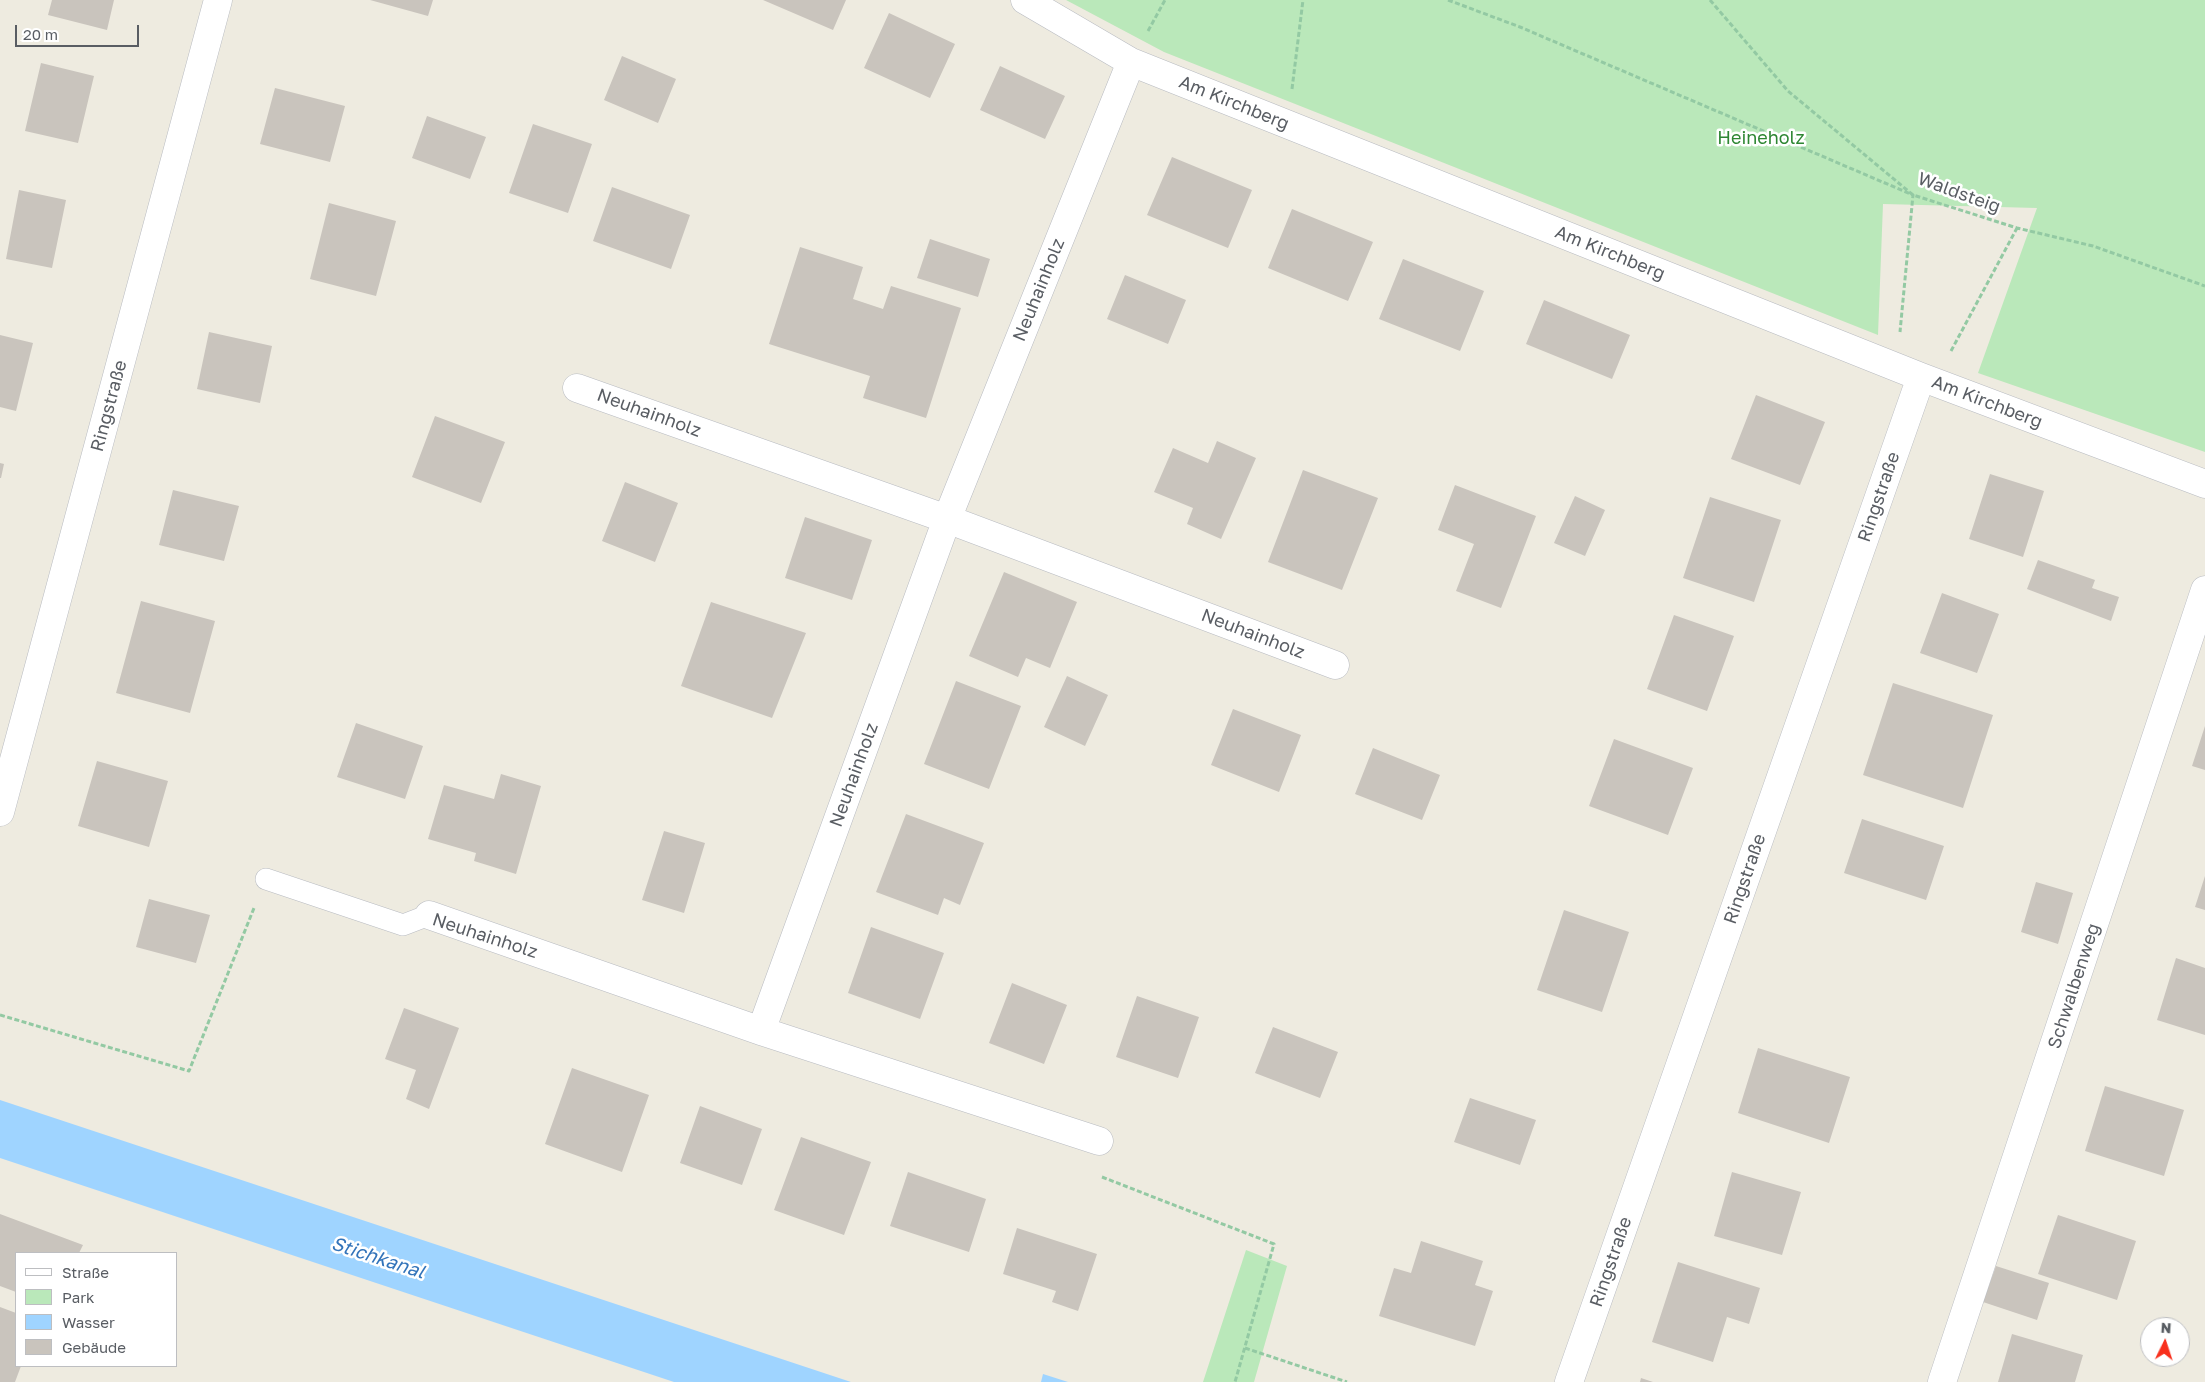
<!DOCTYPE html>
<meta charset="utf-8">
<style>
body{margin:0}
#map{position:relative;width:2205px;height:1382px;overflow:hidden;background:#eeebe0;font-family:"Golos Text",sans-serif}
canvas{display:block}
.legend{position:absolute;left:15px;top:1252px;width:162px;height:115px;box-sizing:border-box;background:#fff;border:1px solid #bdbec1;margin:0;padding:6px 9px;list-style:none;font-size:15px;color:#595d63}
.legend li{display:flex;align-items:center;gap:10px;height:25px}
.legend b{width:25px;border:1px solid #bdbec1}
.north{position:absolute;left:2140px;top:1317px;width:50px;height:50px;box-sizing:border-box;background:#fff;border:1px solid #bdbec1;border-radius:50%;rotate:4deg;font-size:14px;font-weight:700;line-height:20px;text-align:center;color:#595d63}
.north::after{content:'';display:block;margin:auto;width:18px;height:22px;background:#f82f1c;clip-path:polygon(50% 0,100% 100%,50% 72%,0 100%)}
.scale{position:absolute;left:15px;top:25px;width:124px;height:22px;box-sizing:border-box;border:2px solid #595d63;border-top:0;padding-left:6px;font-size:15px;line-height:18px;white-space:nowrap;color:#595d63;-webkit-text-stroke:4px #fff;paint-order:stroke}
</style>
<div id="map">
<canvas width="2205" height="1382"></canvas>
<ul class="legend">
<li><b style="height:6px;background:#fff"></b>Straße</li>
<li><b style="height:14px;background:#bae8ba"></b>Park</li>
<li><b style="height:14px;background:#9fd4ff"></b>Wasser</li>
<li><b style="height:14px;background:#c9c4bd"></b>Gebäude</li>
</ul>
<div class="north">N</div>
<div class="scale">20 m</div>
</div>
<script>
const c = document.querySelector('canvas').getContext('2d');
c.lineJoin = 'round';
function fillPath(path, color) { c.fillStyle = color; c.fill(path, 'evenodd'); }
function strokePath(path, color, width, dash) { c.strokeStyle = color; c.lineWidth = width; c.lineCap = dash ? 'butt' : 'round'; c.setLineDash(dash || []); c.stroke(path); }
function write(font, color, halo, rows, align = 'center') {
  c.font = font + ' "Golos Text",sans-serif'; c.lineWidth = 5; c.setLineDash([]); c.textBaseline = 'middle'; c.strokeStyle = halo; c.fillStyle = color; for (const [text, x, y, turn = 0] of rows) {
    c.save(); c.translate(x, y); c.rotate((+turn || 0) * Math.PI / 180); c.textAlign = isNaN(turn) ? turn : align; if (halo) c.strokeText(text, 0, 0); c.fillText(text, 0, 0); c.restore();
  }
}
fillPath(new Path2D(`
 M1066,0H2205V452L1978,373L2037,208L1883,204L1878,335L1164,52Z
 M1246,1250L1287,1266L1254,1382H1203Z`), '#bae8ba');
fillPath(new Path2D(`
 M0,1100L851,1382H674L0,1158Z
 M1043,1374L1068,1382H1041Z`), '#9fd4ff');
fillPath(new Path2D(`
 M52,0H114L107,30L48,15Z
 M370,0H433L428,16Z
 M763,0H846L833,30Z
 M889,13L955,44L930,98L864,68Z
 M622,56L676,79L658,123L604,100Z
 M41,63L94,76L78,143L25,131Z
 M1000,66L1065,96L1045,139L980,110Z
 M275,88L345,106L330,162L260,144Z
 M427,116L486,137L470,179L412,158Z
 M533,124L592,144L568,213L509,193Z
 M1172,157L1252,190L1228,248L1147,215Z
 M612,187L690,215L671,269L593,241Z
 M19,190L66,200L52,268L6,259Z
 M329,203L396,221L376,296L310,279Z
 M1292,209L1373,242L1348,301L1268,268Z
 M930,239L990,259L978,297L917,278Z
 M800,247L863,267L853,299L883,309L891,286L961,308L926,418L863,398L870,376L769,344Z
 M1403,259L1484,291L1460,351L1379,319Z
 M1125,275L1186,300L1168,344L1107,319Z
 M1544,300L1630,335L1612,379L1526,344Z
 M209,332L272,346L260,403L197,389Z
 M0,335L33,343L16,411L0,407Z
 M1756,395L1825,422L1800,485L1731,459Z
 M435,416L505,442L481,503L412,477Z
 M1217,441L1256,458L1221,539L1187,524L1193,508L1154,492L1173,448L1208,463Z
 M0,463L4,464L1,478H0Z
 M1303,470L1378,498L1342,590L1268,562Z
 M1990,474L2044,491L2023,557L1969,539Z
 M625,482L678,503L655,562L602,541Z
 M1455,485L1536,516L1501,608L1456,591L1474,544L1438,530Z
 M173,490L239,506L224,561L159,545Z
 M1575,496L1605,510L1585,556L1554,543Z
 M1710,497L1781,520L1754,602L1683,578Z
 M805,517L872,540L852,600L785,578Z
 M2038,560L2095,580L2092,588L2119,597L2111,621L2027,589Z
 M1004,572L1077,602L1050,668L1026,658L1018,677L969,656Z
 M1942,593L1999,614L1977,673L1920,653Z
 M141,601L215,621L190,713L116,693Z
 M711,602L806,633L772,718L681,686Z
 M1674,615L1734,636L1707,711L1647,689Z
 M1067,676L1108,695L1085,746L1044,727Z
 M956,681L1021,706L989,789L924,764Z
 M1893,683L1993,715L1963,808L1863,775Z
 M1233,709L1301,735L1279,792L1211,765Z
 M356,723L423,746L405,799L337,777Z
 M2205,726V770L2192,766Z
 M1614,739L1693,768L1668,835L1589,806Z
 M1373,748L1440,775L1422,820L1355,794Z
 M97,761L168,781L149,847L78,826Z
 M501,774L541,786L516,874L474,861L476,853L428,839L444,785L494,799Z
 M906,814L984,843L960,905L944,898L938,915L876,892Z
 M1862,819L1944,846L1926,900L1844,873Z
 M664,831L705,843L684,913L642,900Z
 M2205,876V910L2195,907Z
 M2036,882L2073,893L2058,944L2021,932Z
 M149,899L210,915L196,963L136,947Z
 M1564,910L1629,932L1602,1012L1537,990Z
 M871,927L944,953L920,1019L848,993Z
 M2176,958L2205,968V1035L2157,1020Z
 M1012,983L1067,1005L1044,1064L989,1043Z
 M1137,996L1199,1017L1178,1078L1116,1057Z
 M404,1008L459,1028L429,1109L406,1099L416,1070L385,1059Z
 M1273,1027L1338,1052L1320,1098L1255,1073Z
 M1758,1048L1850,1077L1829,1143L1738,1113Z
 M572,1068L649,1095L622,1172L545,1144Z
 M2105,1086L2184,1110L2164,1176L2085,1151Z
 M1470,1098L1536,1120L1520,1165L1454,1142Z
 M700,1106L762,1129L742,1185L680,1163Z
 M801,1137L871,1162L844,1235L774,1210Z
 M908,1172L986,1199L969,1252L890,1226Z
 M1732,1172L1801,1192L1782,1255L1714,1236Z
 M0,1214L83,1245L79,1253H16V1292L0,1286Z
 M2058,1215L2136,1241L2117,1300L2038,1274Z
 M1017,1228L1097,1254L1078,1311L1052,1302L1056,1291L1003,1274Z
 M1421,1241L1483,1261L1475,1285L1493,1291L1475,1346L1379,1316L1394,1268L1411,1273Z
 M1678,1262L1760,1288L1749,1324L1727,1317L1713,1362L1652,1342Z
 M1996,1266L2049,1283L2037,1320L1983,1302Z
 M0,1307L16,1313V1366H21L15,1382H0Z
 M2012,1334L2083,1355L2075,1382H1998Z
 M1641,1378L1653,1382H1640Z`), '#c9c4bd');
const lane = new Path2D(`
 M266,879L403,925L429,915`);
const street = new Path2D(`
 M1025,0L1131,62L1921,377L2205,484
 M577,388L947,519L1335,665
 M0,812L218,0
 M429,915L761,1031L1099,1141
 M761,1031L947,519L1131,62
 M1569,1382L1921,377
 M1942,1382L2205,590`);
strokePath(lane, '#b8bbc1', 22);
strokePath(street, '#b8bbc1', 29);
strokePath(new Path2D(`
 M1448,0L1520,27L1913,195L1900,332
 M1710,0L1788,91L1913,195L2017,228L2093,246L2205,286
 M1148,31L1165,0
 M1292,89L1303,0
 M1951,351L2017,228
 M0,1015L189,1071L254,908
 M1102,1177L1274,1244L1235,1382
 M1245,1348L1347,1382`), '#93c9a3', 3, [5, 2.5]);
strokePath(lane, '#fff', 21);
strokePath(street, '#fff', 28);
write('18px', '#595d63', '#fff', [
 ["Am Kirchberg",1234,103,22],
 ["Waldsteig",1959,193,20],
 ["Am Kirchberg",1610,253,22],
 ["Neuhainholz",1039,290,-68],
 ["Am Kirchberg",1987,402,21],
 ["Ringstraße",109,406,-75],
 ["Neuhainholz",649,413,20],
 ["Ringstraße",1879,497,-71],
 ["Neuhainholz",1253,634,21],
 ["Neuhainholz",854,775,-70],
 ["Ringstraße",1745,879,-71],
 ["Neuhainholz",485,936,18],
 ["Schwalbenweg",2074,986,-72],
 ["Ringstraße",1611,1262,-71]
]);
write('18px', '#2d8632', '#fff', [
 ["Heineholz",1761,138]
]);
write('italic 19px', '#3374ba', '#fff', [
 ["Stichkanal",378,1258,18]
]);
</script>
